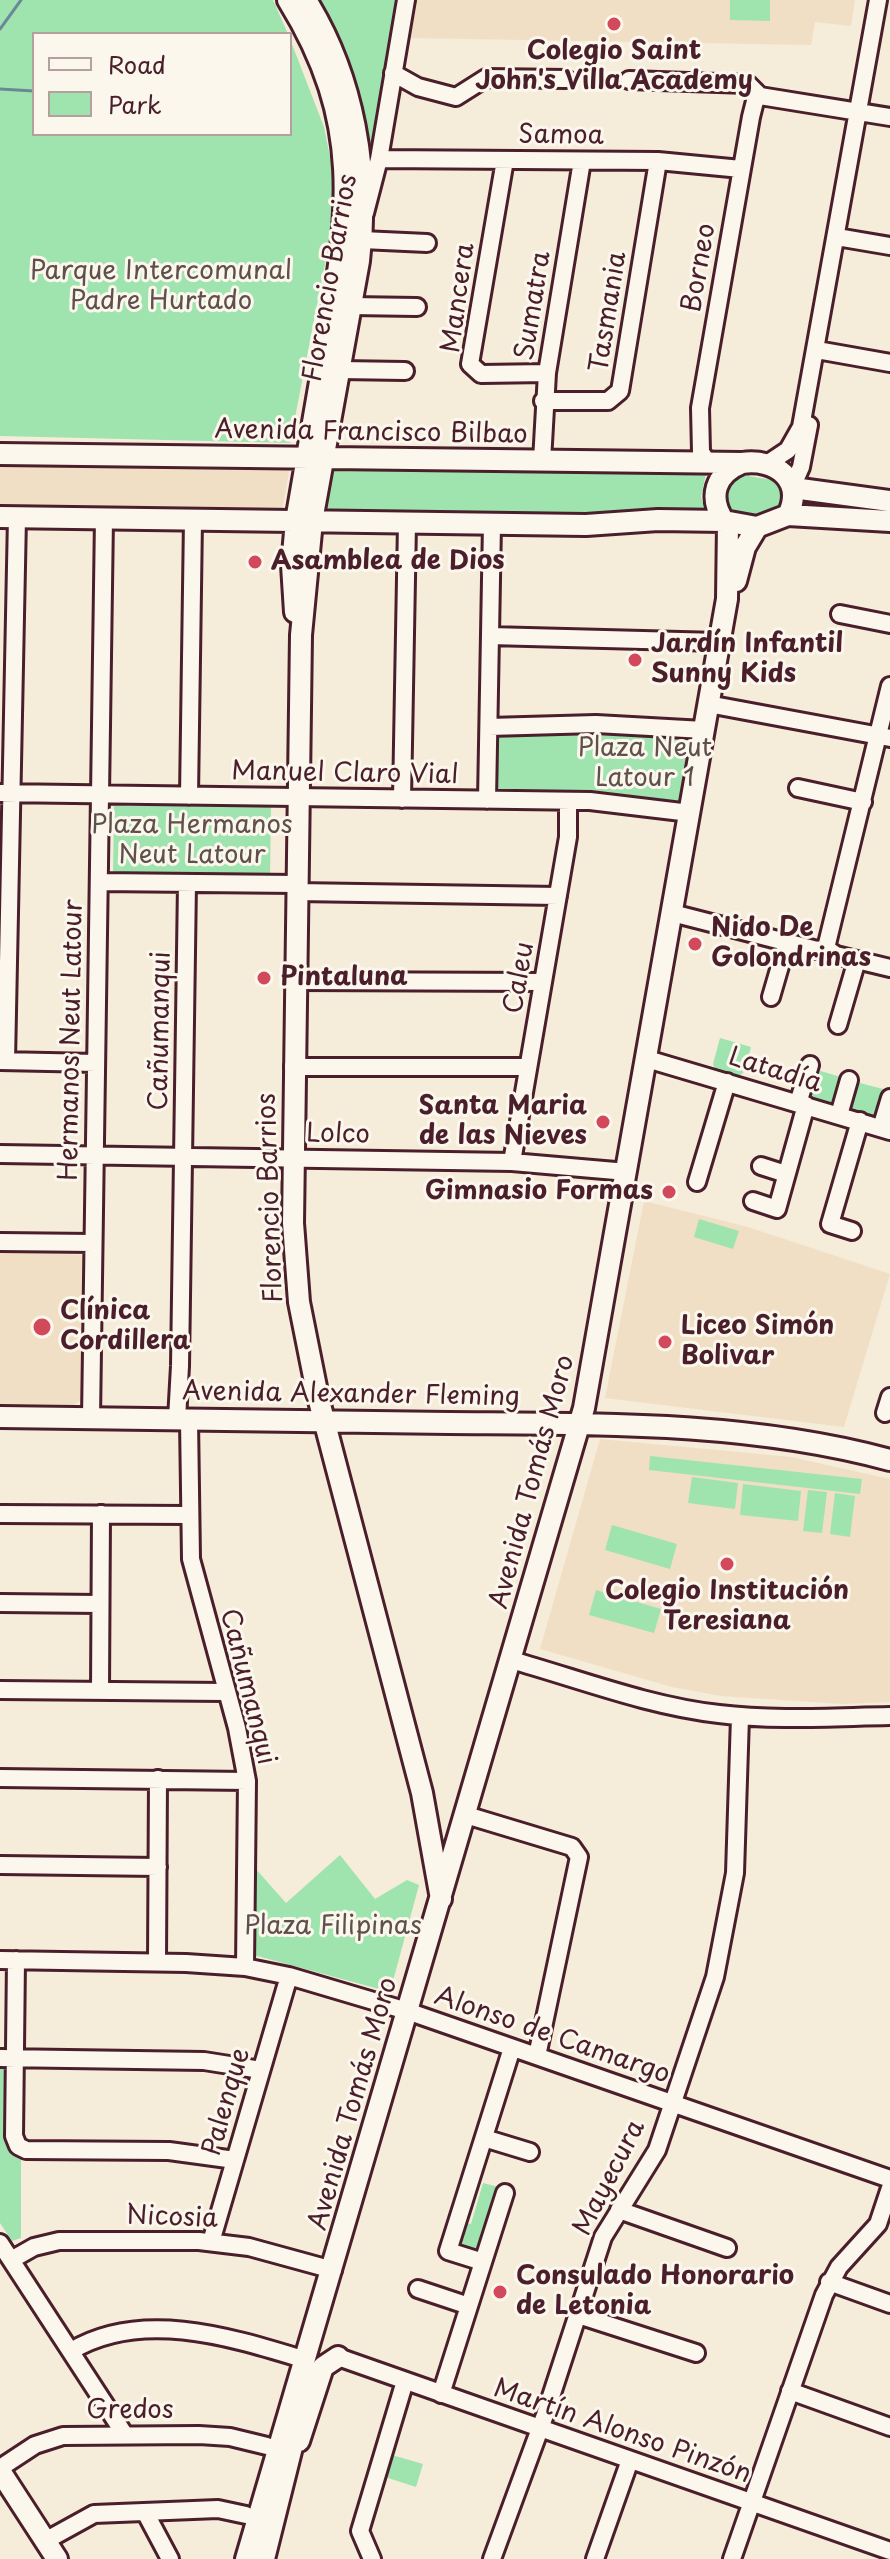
<!DOCTYPE html>
<meta charset="utf-8">
<style>
body{margin:0}
#map{position:relative;width:890px;height:2559px;overflow:hidden;background:#f6ecda;font-family:"Playpen Sans",sans-serif}
canvas{display:block}
.legend{position:absolute;left:32px;top:32px;width:260px;height:104px;box-sizing:border-box;background:#fbf7ec;border:2px solid #b4a19f;margin:0;padding:10px 14px;list-style:none;font-size:24px;color:#4a1f2b}
.legend li{display:flex;align-items:center;gap:16px;height:40px}
.legend b{width:40px;border:2px solid #b4a19f}
</style>
<div id="map">
<canvas width="890" height="2559"></canvas>
<ul class="legend">
<li><b style="height:10px;background:#fbf7ec"></b>Road</li>
<li><b style="height:22px;background:#9fe4af"></b>Park</li>
</ul>
</div>
<script>
const c = document.querySelector('canvas').getContext('2d');
c.lineJoin = 'round';
function fillPath(path, color) { c.fillStyle = color; c.fill(path, 'evenodd'); }
function strokePath(path, color, width, dash) { c.strokeStyle = color; c.lineWidth = width; c.lineCap = dash ? 'butt' : 'round'; c.setLineDash(dash || []); c.stroke(path); }
function write(font, color, halo, rows, align = 'center') {
  c.font = font + ' "Playpen Sans",sans-serif'; c.lineWidth = 6; c.setLineDash([]); c.textBaseline = 'middle'; c.strokeStyle = halo; c.fillStyle = color; for (const [text, x, y, turn = 0] of rows) {
    c.save(); c.translate(x, y); c.rotate((+turn || 0) * Math.PI / 180); c.textAlign = isNaN(turn) ? turn : align; if (halo) c.strokeText(text, 0, 0); c.fillText(text, 0, 0); c.restore();
  }
}
fillPath(new Path2D(`
 M417,0H855L851,26L815,22L811,45L411,38Z
 M0,461L290,466L282,511L0,508Z
 M644,1201L748,1227L890,1274L844,1427L605,1398Z
 M0,1252L86,1255L82,1399L74,1405L0,1404Z
 M600,1439L791,1457L890,1479V1702L842,1704L721,1696L672,1687L540,1649Z`), '#f0dfc5');
fillPath(new Path2D(`
 M0,0H273L288,34H34V134H290V39L324,127L331,162L335,213L290,443L0,436Z
 M313,0H401L374,150L368,158Z
 M730,0H770V21L730,20Z
 M327,466L706,474L701,497L706,511L589,514L319,510Z
 M743,475L778,481L785,489L781,505C765,518 744,521 726,510L722,490Z
 M493,731L697,732L685,805L588,792L495,790Z
 M271,804L270,877L113,876L114,806Z
 M720,1038L751,1047L744,1072L739,1076L715,1069L713,1064Z
 M814,1069L844,1078L837,1103L832,1107L808,1100L806,1095Z
 M856,1082L887,1090L880,1115L875,1119L851,1113L849,1108Z
 M699,1219L739,1231L733,1249L694,1237Z
 M650,1456L862,1479L860,1494L649,1470Z
 M692,1477L738,1483L735,1509L688,1503Z
 M743,1484L801,1491L798,1521L740,1515Z
 M808,1490L827,1492L822,1533L803,1531Z
 M835,1493L855,1496L850,1537L830,1534Z
 M612,1525L677,1544L670,1569L605,1550Z
 M596,1590L661,1609L654,1633L589,1615Z
 M340,1855L375,1899L407,1880L419,1885L390,1992L250,1954L255,1868L286,1903Z
 M0,2063H9V2152L21,2160V2238L12,2241L0,2223Z
 M483,2183L499,2187L479,2256L455,2247L462,2222L471,2224Z
 M392,2455L423,2464L416,2487L385,2477Z`), '#9fe4af');
strokePath(new Path2D(`
 M0,29L21,0
 M0,89L34,91`), '#6b8898', 3);
const minor = new Path2D(`
 M393,73L418,87L456,97L486,78L566,79
 M629,80L748,84L760,96L890,117
 M379,159L658,161L741,169
 M505,160L470,364L481,374L547,373
 M365,213L379,159L406,0
 M837,237L890,246
 M362,240L427,243
 M351,306L417,307
 M817,350L890,363
 M340,370L405,371
 M543,401H608L620,391L658,161
 M542,461L547,373L582,161
 M708,463L701,452L700,408L751,117L755,101L760,96
 M767,464L788,450L801,427L878,0
 M793,485L801,467L809,425
 M840,614L890,624
 M490,636L719,642
 M708,704L890,738
 M489,727L596,724L704,730
 M798,788L863,802
 M0,793L590,801L690,813
 M189,796L193,520
 M402,799L407,523
 M487,800L492,524
 M99,882L296,884
 M296,892L558,896
 M672,913L817,950L826,948L836,955L890,968
 M826,948L890,686
 M294,981L543,982
 M771,997L787,942
 M838,1025L857,960
 M647,1059L890,1131
 M0,1061L96,1063
 M6,1061L17,517
 M293,1067H528
 M798,1103L810,1065
 M839,1115L849,1080
 M881,1128L890,1098
 M0,1154L512,1162L627,1172
 M512,1162L568,837V801
 M761,1166L786,1174
 M697,1182L727,1082
 M753,1201L777,1209L806,1105
 M852,1231L830,1224L860,1121
 M0,1242L93,1243
 M885,1413L890,1397
 M91,1418L104,518
 M177,1419L180,1366L187,883
 M189,1420L191,1559L237,1728L247,1781L245,1967
 M0,1514L189,1515
 M0,1603L100,1604
 M511,1660C579,1679 648,1706 719,1714C775,1721 833,1717 890,1716
 M0,1690L225,1692
 M100,1691L101,1514
 M0,1778L247,1781
 M466,1815L572,1847L579,1857L537,2056
 M0,1865L158,1867
 M0,1960L186,1963L245,1967L289,1976L407,2011L890,2179
 M16,1960L14,2136L18,2146L26,2150L169,2151L235,2160
 M157,1962L158,1779
 M0,2058L204,2061L261,2070
 M484,2138L530,2152
 M619,2210L727,2248
 M211,2242L289,1976
 M0,2243L125,2435
 M11,2260L34,2247L59,2241H199L249,2247L333,2270
 M483,2262L448,2251L512,2048
 M829,2282L890,2304
 M418,2289L469,2306
 M578,2315L696,2353
 M71,2351C142,2308 233,2338 306,2360
 M338,2357L890,2551
 M790,2391L890,2427
 M441,2394L505,2193
 M0,2468L35,2445L63,2436L199,2435L230,2437L267,2446
 M145,2512L170,2559
 M45,2541L94,2514L218,2509L246,2515
 M372,2559L360,2531L405,2381
 M492,2559L545,2415L603,2237L657,2150L715,1977L735,1873L740,1717
 M595,2559L630,2460
 M732,2559L824,2295L839,2267L878,2224L890,2188`);
const major = new Path2D(`
 M288,0C364,123 349,213 326,347C316,405 306,463 296,521L292,565L295,612
 M306,0C354,77 370,172 359,261L312,521L301,635L293,1223L299,1302L318,1397L422,1793L441,1899
 M0,454L742,463
 M742,463C775,458 805,480 788,515L757,527L724,521C708,497 715,474 742,463Z
 M793,488L890,501
 M788,515L890,521
 M0,517L586,525L658,520L724,521
 M736,581L745,547L757,527
 M0,1417C150,1419 300,1421 449,1423C596,1424 747,1421 890,1460
 M299,2441L323,2367L338,2357
 M0,2471L57,2559
 M246,2559L584,1408L727,599L728,524
 M264,2559L297,2427`);
strokePath(minor, '#4a1f2b', 22);
strokePath(major, '#4a1f2b', 26);
strokePath(minor, '#fbf7ec', 16);
strokePath(major, '#fbf7ec', 20);
for (const [x, y, r, color] of [
 [614,24,8,"#d1495b"],
 [255,562,8,"#d1495b"],
 [635,660,8,"#d1495b"],
 [695,944,8,"#d1495b"],
 [264,978,8,"#d1495b"],
 [603,1122,8,"#d1495b"],
 [669,1192,8,"#d1495b"],
 [42,1327,10,"#d1495b"],
 [665,1342,8,"#d1495b"],
 [727,1564,8,"#d1495b"],
 [500,2292,8,"#d1495b"]
]) { const dot = new Path2D(); dot.arc(x, y, r, 0, 2 * Math.PI); c.fillStyle = color; c.fill(dot); strokePath(dot, '#fbf7ec', 3); }
write('bold 26px', '#4a1f2b', '#fbf7ec', [
 ["Colegio Saint",614,52,"center"],
 ["John's Villa Academy",614,82,"center"],
 ["Asamblea de Dios",271,562],
 ["Jardín Infantil",651,645],
 ["Sunny Kids",651,675],
 ["Nido De",711,929],
 ["Golondrinas",711,959],
 ["Pintaluna",280,978],
 ["Santa Maria",587,1107,"right"],
 ["de las Nieves",587,1137,"right"],
 ["Gimnasio Formas",653,1192,"right"],
 ["Clínica",60,1312],
 ["Cordillera",60,1342],
 ["Liceo Simón",681,1327],
 ["Bolivar",681,1357],
 ["Colegio Institución",727,1592,"center"],
 ["Teresiana",727,1622,"center"],
 ["Consulado Honorario",516,2277],
 ["de Letonia",516,2307]
], 'left');
write('26px', '#4a1f2b', '#fbf7ec', [
 ["Samoa",561,136,1],
 ["Borneo",700,268,-80],
 ["Florencio Barrios",331,278,-80],
 ["Mancera",459,298,-82],
 ["Sumatra",534,306,-81],
 ["Tasmania",609,312,-81],
 ["Avenida Francisco Bilbao",371,433,1],
 ["Manuel Claro Vial",345,774,1],
 ["Caleu",520,978,-80],
 ["Cañumanqui",161,1031,-89],
 ["Hermanos Neut Latour",72,1040,-89],
 ["Latadía",775,1071,17],
 ["Lolco",338,1135,1],
 ["Florencio Barrios",271,1198,-92],
 ["Avenida Alexander Fleming",351,1395,1],
 ["Avenida Tomás Moro",533,1482,-75],
 ["Cañumanqui",247,1687,76],
 ["Alonso de Camargo",552,2036,19],
 ["Palenque",227,2102,-74],
 ["Avenida Tomás Moro",354,2104,-74],
 ["Mayecura",610,2178,-63],
 ["Nicosia",172,2218,2],
 ["Gredos",130,2411],
 ["Martín Alonso Pinzón",622,2432,19]
]);
write('26px', '#5f504c', '#fbf7ec', [
 ["Parque Intercomunal",161,272],
 ["Padre Hurtado",161,302],
 ["Plaza Neut",645,749],
 ["Latour 1",645,779],
 ["Plaza Hermanos",192,826],
 ["Neut Latour",192,856],
 ["Plaza Filipinas",333,1927]
]);
</script>
